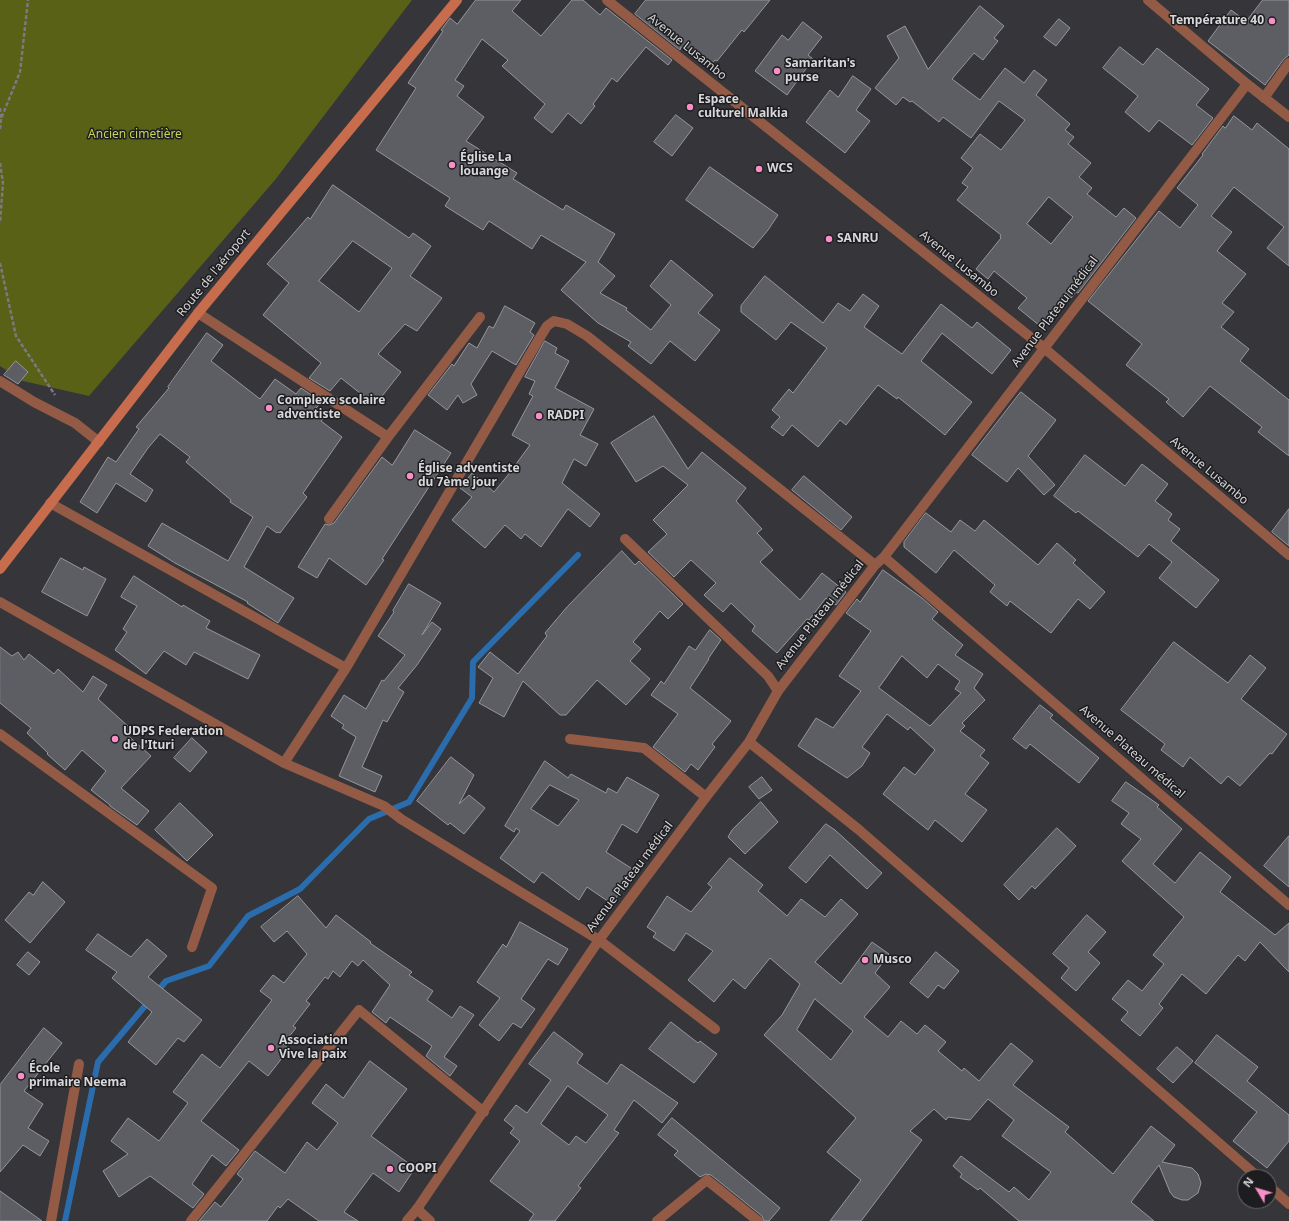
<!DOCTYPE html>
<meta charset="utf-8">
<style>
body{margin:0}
#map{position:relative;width:1289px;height:1221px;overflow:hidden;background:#35353a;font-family:"Noto Sans",sans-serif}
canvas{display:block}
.north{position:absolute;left:1237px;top:1169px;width:40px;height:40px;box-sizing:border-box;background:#1d1d1f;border:1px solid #68686b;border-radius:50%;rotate:308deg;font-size:11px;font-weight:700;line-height:16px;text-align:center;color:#d8d8dc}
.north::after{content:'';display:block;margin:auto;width:14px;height:18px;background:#f98fc9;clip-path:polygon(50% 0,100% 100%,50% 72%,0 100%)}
</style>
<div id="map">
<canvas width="1289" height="1221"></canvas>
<div class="north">N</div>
</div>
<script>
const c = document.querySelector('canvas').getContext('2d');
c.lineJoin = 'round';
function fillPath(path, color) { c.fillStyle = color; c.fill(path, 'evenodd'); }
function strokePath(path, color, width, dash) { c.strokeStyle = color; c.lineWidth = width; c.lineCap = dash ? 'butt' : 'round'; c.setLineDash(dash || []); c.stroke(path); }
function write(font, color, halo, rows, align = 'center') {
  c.font = font + ' "Noto Sans",sans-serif'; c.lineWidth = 3; c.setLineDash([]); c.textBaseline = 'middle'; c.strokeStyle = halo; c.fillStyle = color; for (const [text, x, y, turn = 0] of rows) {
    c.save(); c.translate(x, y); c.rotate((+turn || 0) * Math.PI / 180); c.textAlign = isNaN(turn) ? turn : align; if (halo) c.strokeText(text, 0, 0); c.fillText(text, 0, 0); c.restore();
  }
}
fillPath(new Path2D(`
 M0,0H412L275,180L89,396L23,381L0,366Z`), '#596116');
strokePath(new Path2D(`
 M156,993L166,981L209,966L248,916L300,889L369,819L409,802L472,698L473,662L578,555
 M65,1221L98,1062L150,1000`), '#2b6dac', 6);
const building = new Path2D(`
 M476,0H521L512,11L541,36L572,0H583L600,15L606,8L672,60L668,65L646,47L617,82L612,78L593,104L595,106L581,124L568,113L552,133L534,118L545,104L502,66L508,60L482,39L455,80L464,86L457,96L484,117L466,141L517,173L513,179L563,210L566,205L615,234L598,262L615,276L600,293L627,308L626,310L651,330L671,305L650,286L671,260L713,295L698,313L720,330L695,361L670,341L651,364L628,346L631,342L598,323L561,290L586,262L541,235L532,249L489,221L483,230L445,206L450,198L376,150L416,88L408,83L443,31L441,30L450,18L457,24Z
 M646,0H770L744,32L742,30L717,61L715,60L709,67L692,54L691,55L681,47L680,50L635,14Z
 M1263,0H1289V55L1284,59L1265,85L1208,41L1231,10L1246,21Z
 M980,6L1004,26L994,38L998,41L983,60L974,53L952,79L980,100L1005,68L1024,83L1034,70L1047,80L1036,95L1070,124L1065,130L1074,137L1068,144L1091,163L1079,177L1092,188L1087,194L1116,217L1124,208L1136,218L1078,293L1076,292L1071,298L1066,293L1040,326L1018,308L1027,298L994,271L988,279L976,269L1001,238L1000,237L1001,235L957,200L968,187L962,183L973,168L961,158L980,134L1001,150L1025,120L999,101L971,138L943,117L939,122L912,101L910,102L903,97L896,105L875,88L899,58L887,36L905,26L928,69ZM1049,197L1073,217L1051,244L1027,224Z
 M1059,19L1070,28L1056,46L1044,37Z
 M803,22L822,37L808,55L813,59L787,95L755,71L782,35L788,40Z
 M1120,47L1143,65L1157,48L1209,89L1196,105L1213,118L1192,145L1159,120L1149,132L1125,112L1138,96L1103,68Z
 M853,76L871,89L856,110L870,121L845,153L806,122L830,90L838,97Z
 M676,115L693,128L672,156L654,142Z
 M1234,116L1252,130L1257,123L1289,149V266L1267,248L1284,227L1234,187L1211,216L1232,232L1217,251L1246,274L1222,303L1234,312L1221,327L1249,349L1240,361L1289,400V456L1258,432L1262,427L1210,386L1183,417L1166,402L1169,399L1126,365L1142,344L1088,301L1159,211L1180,228L1198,205L1177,188L1203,155L1202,154L1223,126L1225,128Z
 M710,167L778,215L768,230L753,248L686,200Z
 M333,185L409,238L413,233L431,246L410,276L442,298L417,331L405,324L378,354L401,372L375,405L341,378L330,391L309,378L321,363L263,315L289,283L267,264L308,217L310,219ZM353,241L392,268L359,312L319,281Z
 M765,276L823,323L838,303L850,311L863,294L879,306L864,327L902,354L941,304L972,328L977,322L1011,350L992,374L942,333L921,361L972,402L945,435L898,397L897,399L878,385L846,425L840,420L818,447L792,425L783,436L771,427L780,417L772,410L789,389L793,393L827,348L791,322L776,340L741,312V306Z
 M505,306L535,323L530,332L534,335L516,365L492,351L471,384L477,395L463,403L458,395L447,410L428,395L452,364L454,366L469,343L477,348L489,326L493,328Z
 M207,333L223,345L211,361L260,399L275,379L296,394L301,388L322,402L316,408L325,416L321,421L342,437L303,493L307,497L280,533L278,532L277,533L267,526L244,567L294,598L278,623L247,603L248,602L175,563L148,546L162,523L228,561L253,517L230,502L231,500L186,462L190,457L160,434L148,448L130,474L153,490L146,502L116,483L97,513L80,502L108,457L116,462L139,429L136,427L169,388L168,387Z
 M545,341L557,348L555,353L569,361L555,388L594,409L580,435L598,444L586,466L574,459L562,483L600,514L590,527L568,509L541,547L525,534L521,539L505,525L485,548L452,520L472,497L460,488L472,473L494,492L508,475L530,445L512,435L533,396L529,394L535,381L525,377Z
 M16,361L28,372L18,384L4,375Z
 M1021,392L1056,420L1028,456L1055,485L1044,495L1018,468L1007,482L972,455Z
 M654,416L688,469L702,452L746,488L736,501L762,529L757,533L773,550L760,562L800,600L822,573L846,592L836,605L826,598L809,620L807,619L777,653L752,631L755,626L731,603L723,612L704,595L716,583L691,560L674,577L648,552L667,534L653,520L688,485L663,466L636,482L611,443Z
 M415,430L451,453L382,559L384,560L366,585L329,558L317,578L298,567L325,524L329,525L334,523L382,457L392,465Z
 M1085,455L1125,486L1142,464L1168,484L1155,501L1172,514L1168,520L1180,529L1171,541L1219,580L1196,608L1159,578L1172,562L1149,544L1138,557L1078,511L1076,513L1054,496Z
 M804,476L852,517L841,530L792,490Z
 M1289,509V546L1272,532Z
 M926,513L951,532L960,520L975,531L984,520L1038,565L1057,543L1076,560L1073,563L1105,592L1090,609L1078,599L1051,633L1010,601L1007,606L990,592L995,585L954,550L936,573L904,547V542Z
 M622,551L635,565L639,561L683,604L668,619L660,611L633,642L641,649L630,661L650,679L626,705L597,680L566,715H560L523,681L504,717L479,703L493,678L478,667L490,652L518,674L547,636L545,633L567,607Z
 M61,558L83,570L84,567L106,579L87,616L42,592Z
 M883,570L922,598L938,612L932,619L963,645L955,655L983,674L974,688L985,700L962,723L965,726L960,731L985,750L980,756L989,763L965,794L987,810L962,842L935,820L928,830L883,794L904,767L915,775L935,750L910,727L908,730L887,714L862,747L870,753L862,766L847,778L798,746L816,718L833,728L861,691L839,676L871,631L846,613L857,599L860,602ZM902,656L927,678L938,664L960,681L955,689L961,693L930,726L879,688Z
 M134,576L182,607L183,605L210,621L206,628L260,655L248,679L194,652L186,665L164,651L146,674L115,650L127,632L123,629L137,606L121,597Z
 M409,584L441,603L422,635L432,622L441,629L417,665L398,688L404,692L387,722L383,720L362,767L382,776L375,792L339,776L356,737L342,728L344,725L331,716L344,695L366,709L382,680L384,681L405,655L378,636L394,612L393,611Z
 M710,630L721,640L708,659H709L690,688L731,721L712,744L715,747L698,770L691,764L685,772L653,747L678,714L651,695L661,681L664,684L689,646L695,650Z
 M1174,642L1228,683L1250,655L1266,668L1241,699L1287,734L1272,754L1270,753L1240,786L1228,776L1221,784L1190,757L1183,767L1161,750L1165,744L1121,710Z
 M0,647L12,656L18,652L24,660L29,654L54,674L58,669L83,692L93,676L107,685L98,699L130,728L125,733L151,756L121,788L149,811L137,825L110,806V805L91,790L106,771L82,750L65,770L47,754L48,753L27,733L31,728L0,703Z
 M1040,705L1053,715L1050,718L1099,758L1079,783L1030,744L1026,749L1013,739Z
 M192,738L207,752L190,772L174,758Z
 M451,757L474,775L459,804L469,795L485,808L464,834L450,823L448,825L417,801Z
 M545,761L568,778L571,774L606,793L608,788L617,793L627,777L659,795L637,833L622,824L606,852L634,870L612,904L587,887L579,900L542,872L534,883L500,858L520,831L516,828L514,832L505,826ZM550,785L579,800L558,826L531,809Z
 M762,777L772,790L759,799L749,787Z
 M1126,782L1159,805L1157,807L1182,829L1153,864L1175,883L1200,852L1231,877L1220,892L1275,935L1289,923V972L1260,942L1245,961L1238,955L1206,994L1182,974L1159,1004L1163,1008L1140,1036L1121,1020L1128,1012L1112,999L1128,980L1142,991L1164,964L1153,955L1184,917L1122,861L1141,839L1121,824L1129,813L1112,801Z
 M761,802L778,822L745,854L728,837L732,830Z
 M180,803L213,835L187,861L155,830Z
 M826,824L835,830L882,873L867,889L830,855L806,883L789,868Z
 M1057,828L1076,846L1035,889L1032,886L1019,900L1004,885Z
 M1289,836V887L1264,866Z
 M730,858L763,885L758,891L787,916L801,899L825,917L841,899L858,914L815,962L841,984L872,942L889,954L875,973L890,987L864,1017L888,1037L901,1021L917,1034L925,1025L946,1042L938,1051L962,1071L964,1068L979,1081L1011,1043L1033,1061L1013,1085L1069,1127L1065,1132L1113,1174L1151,1126L1175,1145L1162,1162L1192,1168L1198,1174L1201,1183L1198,1193L1188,1200H1182L1174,1197L1170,1192L1159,1165L1131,1202L1154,1221H1019L980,1188L978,1190L960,1177L962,1174L953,1166L961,1156L1009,1192L1014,1187L1029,1200L1051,1172L1002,1136L1014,1120L988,1099L970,1120L948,1117L946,1120L934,1109L910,1131L922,1140L861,1221H830L861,1180L827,1152L856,1118L764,1035L782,1015L800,984L770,958L745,989L733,979L714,1002L688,980L713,951L686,933L674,951L653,937L656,933L647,927L667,896L691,912L712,887L708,884ZM815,999L853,1031L831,1060L797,1030Z
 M43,882L65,902L30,943L5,920L29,892L33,895Z
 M298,896L326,928L336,915L371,942L370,943L412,972L409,975L433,991L427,1000L452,1018L460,1006L474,1015L444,1057L457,1066L450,1076L426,1056L432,1046L390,1017L386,1023L372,1012L390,985L363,960L358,966L352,961L340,977L333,971L328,979L325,977L306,1001L310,1004L293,1026L296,1028L283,1044L289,1049L268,1076L249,1061L201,1121L239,1150L226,1166L212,1155L192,1184L204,1194L193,1208L150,1176L119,1197L103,1171L128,1154L111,1141L128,1118L159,1141L188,1103L173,1092L202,1054L220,1068L272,1000L260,991L273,975L284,983L307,954L287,931L274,942L261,927Z
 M1087,915L1106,932L1088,952L1100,963L1076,991L1061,978L1069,968L1053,954Z
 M520,922L568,949L558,965L548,959L521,999L535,1009L521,1028L513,1023L499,1041L479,1025L500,998L477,982L503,944L506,947Z
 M98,934L131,957L147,939L167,956L148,977L202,1020L184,1042L178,1038L156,1065L128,1042L152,1012L112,978L117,972L86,950Z
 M28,952L40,962L29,975L17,965Z
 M936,952L959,971L944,989L938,985L928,998L910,983Z
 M671,1022L698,1043L700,1041L717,1054L694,1083L649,1049Z
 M44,1028L62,1043L24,1091L43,1104L28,1128L49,1141L40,1156L23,1145L0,1172V1085Z
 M554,1032L583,1054L577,1063L607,1084L621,1064L678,1103L662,1123L634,1100L614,1130L619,1133L578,1186L581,1188L555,1221H529L534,1214L490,1181L520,1141L510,1133L514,1128L504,1120L516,1105L527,1113L551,1080L529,1064ZM568,1086L608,1115L586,1143L576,1136L569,1145L541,1124Z
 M1217,1035L1258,1067L1247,1081L1289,1115V1141L1267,1168L1233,1141L1257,1112L1195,1063Z
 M1177,1047L1193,1061L1173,1083L1157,1069Z
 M370,1061L407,1089L371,1136L415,1168L399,1192L373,1173L344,1212L358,1221H319L288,1199L280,1208L278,1206L267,1221H199L215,1202L221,1207L243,1179L237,1174L255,1151L285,1173L307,1142L317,1150L338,1123L312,1103L326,1084L343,1098Z
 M672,1118L780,1208L769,1221H764L762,1216L711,1175L706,1174L700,1177L674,1155L678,1151L658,1135Z
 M0,1191L42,1221H0Z`);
fillPath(building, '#5d5e64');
strokePath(building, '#96969c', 1);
strokePath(new Path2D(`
 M0,108L1,118
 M0,129L1,119L20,72L28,0
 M0,163L3,183L0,223
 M0,263L16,336L55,395`), '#7a7a7f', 2.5, [4, 2]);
strokePath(new Path2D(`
 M1264,98L1289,63
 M625,539L768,676L778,691
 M570,739L644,748L706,797
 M417,1209L430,1221
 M657,1221L707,1180L758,1221`), '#935b46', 10);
strokePath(new Path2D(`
 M607,0L1044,348L1289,555
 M1148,0L1247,84L1289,117
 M198,313L388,437L480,317
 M0,381L34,402L75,423L99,442
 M50,503L346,668
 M329,519L388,437
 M884,557L1289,905
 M0,602L284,763L384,806L401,819L599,940L715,1029
 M0,734L212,888L192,947
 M749,742L858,829L1258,1177
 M284,763L346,668L539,339L547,326L554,321L567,324L587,336L875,565
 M1269,1186L1289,1204
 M51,1221L79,1064
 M191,1221L359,1010L484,1112
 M407,1221L417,1209L599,940L706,797L749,742L778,691L875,565L884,557L1247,84`), '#935b46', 10);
strokePath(new Path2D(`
 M0,569L198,313L457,0`), '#c76d4d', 10);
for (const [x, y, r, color] of [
 [1272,21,4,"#f98fc9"],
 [777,71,4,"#f98fc9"],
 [690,107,4,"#f98fc9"],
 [452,165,4,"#f98fc9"],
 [759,169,4,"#f98fc9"],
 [829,239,4,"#f98fc9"],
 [269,408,4,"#f98fc9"],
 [539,416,4,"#f98fc9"],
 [410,476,4,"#f98fc9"],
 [115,739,4,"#f98fc9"],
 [865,960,4,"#f98fc9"],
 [271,1048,4,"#f98fc9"],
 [21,1076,4,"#f98fc9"],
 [390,1169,4,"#f98fc9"]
]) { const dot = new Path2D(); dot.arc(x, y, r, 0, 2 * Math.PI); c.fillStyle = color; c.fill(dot); strokePath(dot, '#1d1d1f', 1.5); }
write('bold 12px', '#d8d8dc', '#1d1d1f', [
 ["Température 40",1264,21,"right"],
 ["Samaritan's",785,64],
 ["purse",785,78],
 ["Espace",698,100],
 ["culturel Malkia",698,114],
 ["Église La",460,158],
 ["louange",460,172],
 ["WCS",767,169],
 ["SANRU",837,239],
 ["Complexe scolaire",277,401],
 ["adventiste",277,415],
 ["RADPI",547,416],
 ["Église adventiste",418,469],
 ["du 7ème jour",418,483],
 ["UDPS Federation",123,732],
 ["de l'Ituri",123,746],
 ["Musco",873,960],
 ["Association",279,1041],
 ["Vive la paix",279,1055],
 ["École",29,1069],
 ["primaire Neema",29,1083],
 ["COOPI",398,1169]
], 'left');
write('12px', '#d8d8dc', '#1d1d1f', [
 ["Avenue Lusambo",687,47,39],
 ["Avenue Lusambo",959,264,39],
 ["Route de l'aéroport",214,273,-51],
 ["Avenue Plateau médical",1055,312,-53],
 ["Avenue Lusambo",1209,471,40],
 ["Avenue Plateau médical",820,615,-52],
 ["Avenue Plateau médical",1132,752,41],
 ["Avenue Plateau médical",630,877,-53]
]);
write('12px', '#c7d658', '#1d1d1f', [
 ["Ancien cimetière",135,135]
]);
</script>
